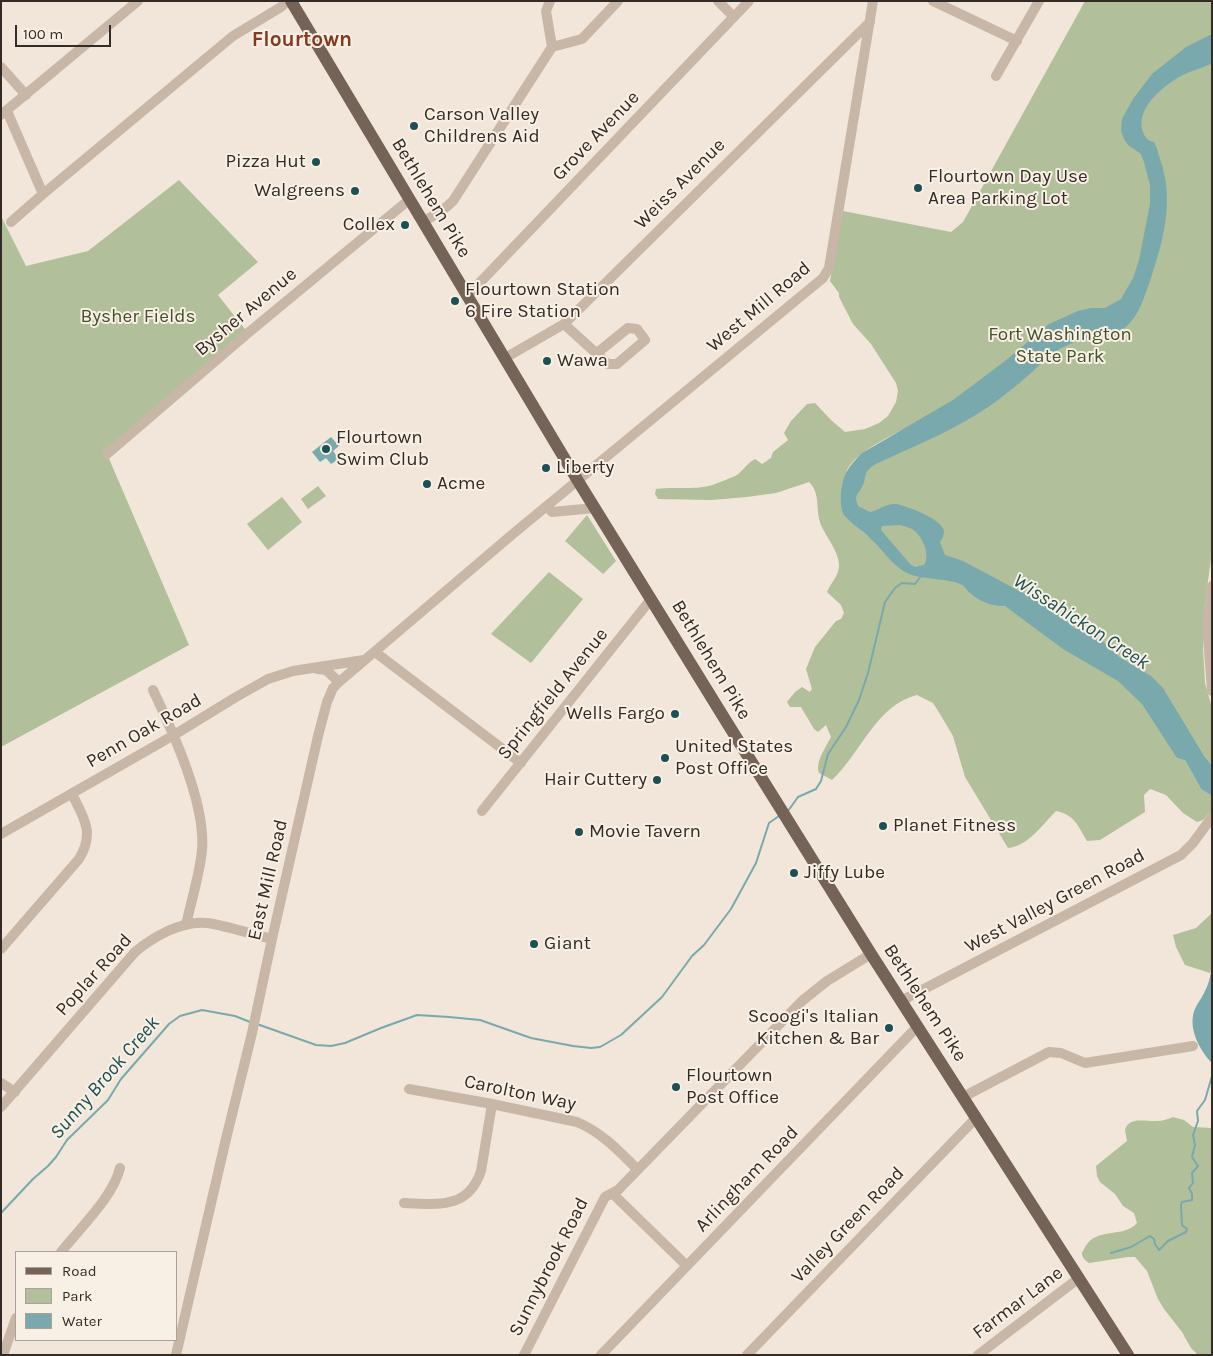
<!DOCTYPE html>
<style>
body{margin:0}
#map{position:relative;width:1213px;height:1356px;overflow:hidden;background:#f1e6d9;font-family:Karla,sans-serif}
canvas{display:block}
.frame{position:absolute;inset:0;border:2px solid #342b27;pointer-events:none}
.legend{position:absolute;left:15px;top:1251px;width:162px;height:90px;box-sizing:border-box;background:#f9f0e5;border:1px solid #aaa199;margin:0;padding:6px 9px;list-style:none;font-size:15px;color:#342b27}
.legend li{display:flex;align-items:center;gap:10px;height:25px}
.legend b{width:25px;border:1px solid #aaa199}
.scale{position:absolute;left:15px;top:25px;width:96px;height:22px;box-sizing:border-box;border:2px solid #342b27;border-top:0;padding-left:6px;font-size:15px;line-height:18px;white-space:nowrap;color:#342b27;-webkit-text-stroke:4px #f9f0e5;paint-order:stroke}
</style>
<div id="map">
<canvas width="1213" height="1356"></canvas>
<div class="frame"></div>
<ul class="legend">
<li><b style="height:6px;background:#766358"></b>Road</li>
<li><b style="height:14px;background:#b1bf9a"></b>Park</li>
<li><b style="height:14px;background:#79a9ad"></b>Water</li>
</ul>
<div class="scale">100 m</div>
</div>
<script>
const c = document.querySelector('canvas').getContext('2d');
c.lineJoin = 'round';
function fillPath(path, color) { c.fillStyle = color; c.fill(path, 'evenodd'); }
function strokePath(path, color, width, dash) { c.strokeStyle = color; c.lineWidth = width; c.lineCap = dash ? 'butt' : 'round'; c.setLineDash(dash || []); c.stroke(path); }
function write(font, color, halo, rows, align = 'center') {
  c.font = font + ' Karla,sans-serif'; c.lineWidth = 4; c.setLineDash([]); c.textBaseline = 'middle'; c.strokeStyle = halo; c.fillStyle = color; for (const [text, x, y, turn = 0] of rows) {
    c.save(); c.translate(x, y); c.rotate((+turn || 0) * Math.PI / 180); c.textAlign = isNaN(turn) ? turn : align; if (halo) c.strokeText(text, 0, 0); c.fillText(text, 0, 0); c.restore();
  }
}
fillPath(new Path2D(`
 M1085,1H1212V551L1204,611L1203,648L1205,683L1212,708V777L1185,760L1201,789L1212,796V814L1209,813L1203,820L1197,822L1183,813L1166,795L1150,789L1144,795L1145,812L1100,840L1087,841C1078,826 1075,815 1056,811C1044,823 1027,847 1008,848L965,777L953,736L940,714L933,703L917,695C876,705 861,753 832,780L819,773C815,762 826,747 831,737L826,725L818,732L814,729L801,707H790L787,702L795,692L802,687L810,692L812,689L806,669L815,647L836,621L841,619L844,613L841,605L827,592C831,582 840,575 839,564C838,550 826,537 821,525C815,510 821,493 809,482L776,493L747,497L711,500L658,499L655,494L656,489C675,486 697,491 715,484C721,482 733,477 737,475C744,470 746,464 755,459L762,464L771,458L773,452L788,440L784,433L791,421L807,404L815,403L831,420L845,432L865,429L879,423L888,416L896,402L898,391L896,383L871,344L853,324L839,297V293L830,281L843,211L951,232L963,222ZM924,419L853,471L851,507L869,537L848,519C847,510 844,479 846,473C851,452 905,429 924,419Z
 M179,180L258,262L218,295L248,333L107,454L189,645L1,747V216L26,266L88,251Z
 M318,486L326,496L308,509L301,499Z
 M282,497L302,522L268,550L247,524Z
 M587,515L616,561L603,574L565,541Z
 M549,572L583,599L531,663L491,634Z
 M1212,913V968L1210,973L1185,965L1176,947L1173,935L1196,928Z
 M1173,1117L1184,1120L1193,1127L1212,1128V1355H1198L1191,1348L1182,1332L1164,1309L1158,1299L1147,1271L1135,1257H1128L1089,1263C1086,1261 1083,1259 1082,1254C1082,1251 1084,1250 1085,1247C1098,1226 1123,1239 1137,1223L1134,1213L1123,1206L1115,1194L1100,1182L1097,1176L1096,1166L1127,1141L1125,1130C1129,1116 1146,1122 1157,1121C1163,1121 1168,1119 1173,1117Z`), '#b1bf9a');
fillPath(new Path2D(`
 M1212,34V63C1201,69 1189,71 1179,77C1161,88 1135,109 1143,132C1145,138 1148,141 1154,142C1157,147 1158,153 1160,159C1175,201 1163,241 1150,281C1144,297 1140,313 1128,325C1117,336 1090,336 1075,342C1069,344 1063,347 1058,350C1047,356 1041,364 1032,372C1020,383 1007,393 994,403C958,429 916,445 876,464C861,473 868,476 862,487C857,496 854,494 858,506L870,512C879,510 887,503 896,504C907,506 942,519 944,531C944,536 942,539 940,542L945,555L963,561L1025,594L1044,601L1074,628L1089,633L1101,640L1119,657L1151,676L1163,688L1204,756L1212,766V796L1201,789L1185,760L1177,758L1142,704L1118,681L1063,649L1005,606C993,607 979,601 970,593C967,591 965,586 962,585C950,578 924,580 909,574C894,568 885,552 873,541C866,533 850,523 844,515C838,505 841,481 847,471C851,464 856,459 862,453L953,400L1005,361L1049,324L1078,311L1091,308H1105L1121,299L1133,278L1139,260L1150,204V185L1144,162L1141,154L1128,145L1124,139L1121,131L1122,119L1133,99L1152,74L1186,47ZM900,525C904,526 908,527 912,529C922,535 931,555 924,565L915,567L910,564L881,530L882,526Z
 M331,437L339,446L333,451L339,459L331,464L326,458L320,462L312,452Z
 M1212,968V1063C1201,1052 1190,1032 1193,1016C1194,1007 1201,1000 1205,991C1209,984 1210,976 1212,968Z`), '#79a9ad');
strokePath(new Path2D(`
 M788,811L798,797L816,789L821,781L828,754L846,727L859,700L868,673L885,602L895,588L902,583L915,584L921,576
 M257,1024L316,1045L331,1046L345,1043L381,1028L417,1015L449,1017L480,1020L531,1038L573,1046L591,1048L600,1047L621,1035L662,997L692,956L704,945L731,909L756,863L769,823L779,816
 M1,1213L33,1179L48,1166L56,1157L67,1140L108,1100L121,1079L169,1024L180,1016L202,1010L235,1016L250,1022
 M1111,1253L1131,1247L1150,1236L1154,1239L1155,1244L1159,1250L1168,1241L1186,1232L1187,1229L1182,1225L1181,1205L1182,1202L1192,1200V1194L1189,1188L1193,1183L1192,1173L1198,1166L1192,1157L1195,1145L1193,1135L1198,1121L1197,1111L1205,1100L1212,1076`), '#79a9ad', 2);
strokePath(new Path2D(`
 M550,1L546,11L552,47
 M718,1L734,17
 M933,1L1017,41
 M552,47L582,39L618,1
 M1,67L26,95
 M996,76L1039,1
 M7,111L43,194
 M1,115L138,1
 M11,222L43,194L233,36L281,7L288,1
 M423,222L444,209L453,201L552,47
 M468,295L749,1
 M564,324L608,364H617L645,340L637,329L628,328L597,353
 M505,358L564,324L870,22
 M107,454L248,333L410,199
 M547,506L552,512L595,508
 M1212,586L1207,624L1212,691
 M375,652L521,763
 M317,669L326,670L339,682
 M153,690C173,732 206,804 202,850C200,873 191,902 186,925
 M482,811L651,599
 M1,834L174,735L236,697L268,679L293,671L364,660
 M1,949L79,859C95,833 84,818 72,794
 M901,1001L1181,855L1193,843L1212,817
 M1,1083L15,1092
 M409,1089L492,1104L577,1122C601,1132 619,1151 637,1169
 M963,1097L1049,1052L1061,1053L1085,1063L1193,1046
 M1,1107L135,952C153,937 182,920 207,923C228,926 251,934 272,939
 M612,1193L687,1266
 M404,1203C437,1204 468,1210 481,1171L492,1104
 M61,1252C80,1228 113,1197 120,1168
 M3,1355L16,1318
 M176,1355L225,1143L252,1033L272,939L318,736L327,702L333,688L339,682L514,533L823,278L829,268L873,1
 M524,1355L605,1197L618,1190L802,1001L827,981L871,954
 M601,1355L917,1027
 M747,1355L975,1119
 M978,1355L1079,1278`), '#c8b7a6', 10);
strokePath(new Path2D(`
 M291,1L578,481L726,721L871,954L1128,1355`), '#766358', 12);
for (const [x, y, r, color] of [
 [414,126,5,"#1d5055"],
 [316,162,5,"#1d5055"],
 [918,188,5,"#1d5055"],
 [355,191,5,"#1d5055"],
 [405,225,5,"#1d5055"],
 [455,301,5,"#1d5055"],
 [547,361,5,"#1d5055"],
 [326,449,5,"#1d5055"],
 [546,468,5,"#1d5055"],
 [427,484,5,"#1d5055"],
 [675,714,5,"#1d5055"],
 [665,758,5,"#1d5055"],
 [657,780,5,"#1d5055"],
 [883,826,5,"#1d5055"],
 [579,832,5,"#1d5055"],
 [794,873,5,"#1d5055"],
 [534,944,5,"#1d5055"],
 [889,1028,5,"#1d5055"],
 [676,1087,5,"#1d5055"]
]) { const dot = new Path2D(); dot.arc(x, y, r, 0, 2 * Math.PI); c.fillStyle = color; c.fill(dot); strokePath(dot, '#f9f0e5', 2); }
write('19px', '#342b27', '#f9f0e5', [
 ["Carson Valley",424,115],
 ["Childrens Aid",424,137],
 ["Pizza Hut",306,162,"right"],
 ["Flourtown Day Use",928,177],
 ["Area Parking Lot",928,199],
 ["Walgreens",345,191,"right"],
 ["Collex",395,225,"right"],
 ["Flourtown Station",465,290],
 ["6 Fire Station",465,312],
 ["Wawa",557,361],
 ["Flourtown",336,438],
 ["Swim Club",336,460],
 ["Liberty",556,468],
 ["Acme",437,484],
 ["Wells Fargo",665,714,"right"],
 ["United States",675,747],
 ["Post Office",675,769],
 ["Hair Cuttery",647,780,"right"],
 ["Planet Fitness",893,826],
 ["Movie Tavern",589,832],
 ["Jiffy Lube",804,873],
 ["Giant",544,944],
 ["Scoogi's Italian",879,1017,"right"],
 ["Kitchen & Bar",879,1039,"right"],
 ["Flourtown",686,1076],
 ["Post Office",686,1098]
], 'left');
write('19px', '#342b27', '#f9f0e5', [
 ["Grove Avenue",596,136,-46],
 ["Weiss Avenue",680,184,-45],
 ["Bethlehem Pike",431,198,59],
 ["West Mill Road",759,307,-40],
 ["Bysher Avenue",246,312,-40],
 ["Bethlehem Pike",711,660,59],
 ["Springfield Avenue",553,694,-51],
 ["Penn Oak Road",144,731,-30],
 ["East Mill Road",268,880,-77],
 ["West Valley Green Road",1055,901,-28],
 ["Poplar Road",94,975,-48],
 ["Bethlehem Pike",925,1003,57],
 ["Carolton Way",520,1093,12],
 ["Arlingham Road",747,1179,-46],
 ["Valley Green Road",848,1225,-46],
 ["Sunnybrook Road",549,1267,-63],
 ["Farmar Lane",1018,1303,-37]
]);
write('19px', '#42522b', '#f9f0e5', [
 ["Bysher Fields",138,317],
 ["Fort Washington",1060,335],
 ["State Park",1060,357]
]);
write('italic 20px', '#1d5055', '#f9f0e5', [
 ["Wissahickon Creek",1081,622,33],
 ["Sunny Brook Creek",105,1078,-49]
]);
write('bold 21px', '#823b21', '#f9f0e5', [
 ["Flourtown",302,40]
]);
</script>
